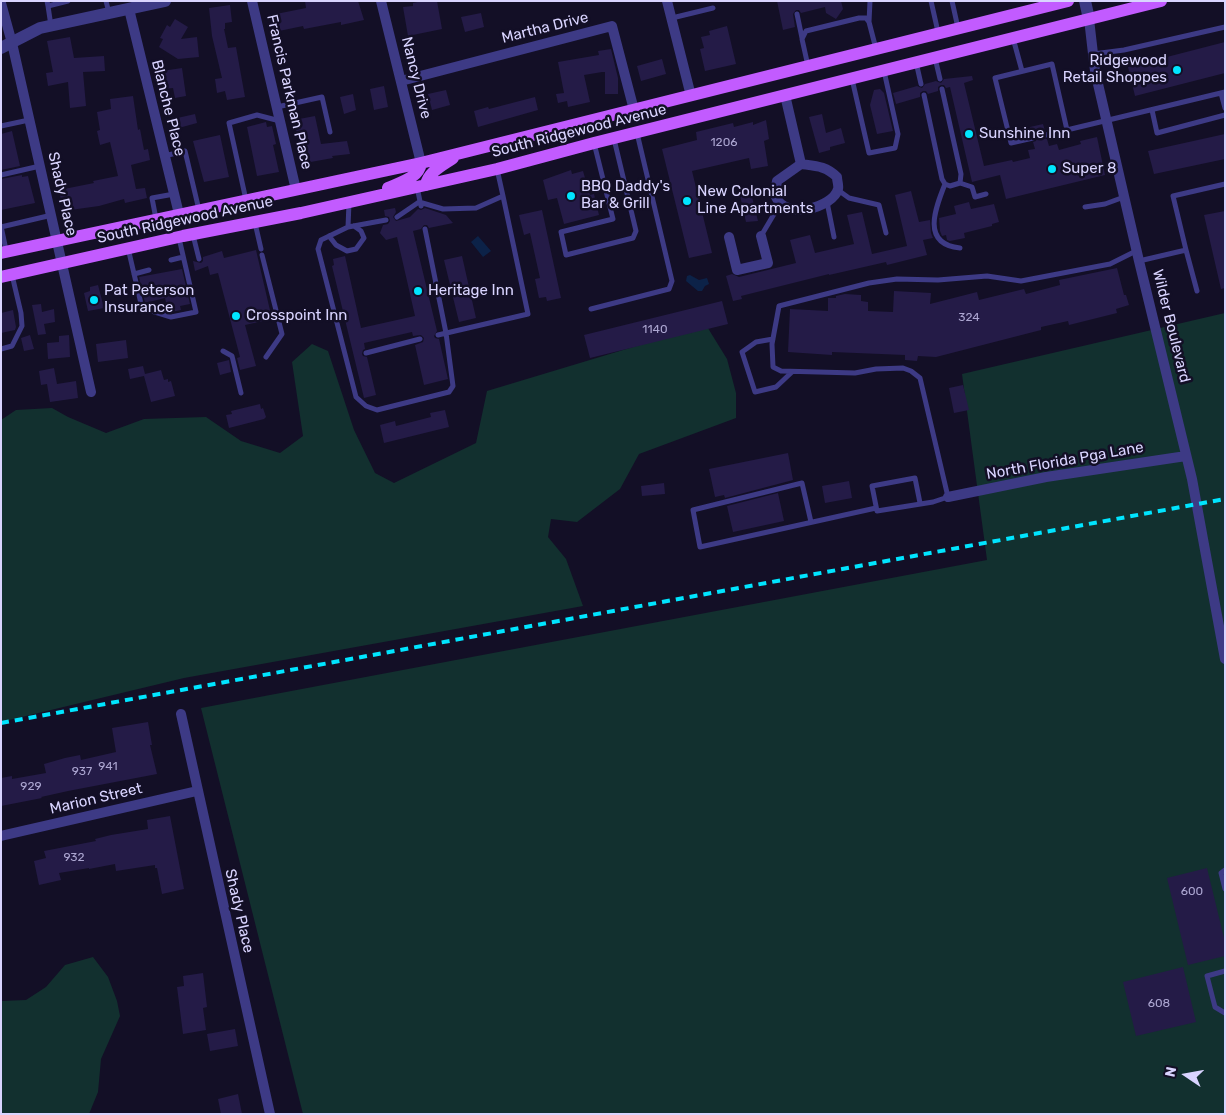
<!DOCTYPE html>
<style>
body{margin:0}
#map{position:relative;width:1226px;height:1115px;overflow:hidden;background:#130f26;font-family:Rubik,sans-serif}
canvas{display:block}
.frame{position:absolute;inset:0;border:2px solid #d9d4ff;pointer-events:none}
.north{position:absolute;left:1161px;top:1050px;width:50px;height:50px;-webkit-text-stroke:4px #130f26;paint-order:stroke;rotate:282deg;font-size:14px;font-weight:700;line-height:20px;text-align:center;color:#d9d4ff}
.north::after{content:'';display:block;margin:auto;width:18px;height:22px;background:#d9d4ff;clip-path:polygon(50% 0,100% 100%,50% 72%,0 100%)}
</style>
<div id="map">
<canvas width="1226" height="1115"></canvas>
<div class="frame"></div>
<div class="north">N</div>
</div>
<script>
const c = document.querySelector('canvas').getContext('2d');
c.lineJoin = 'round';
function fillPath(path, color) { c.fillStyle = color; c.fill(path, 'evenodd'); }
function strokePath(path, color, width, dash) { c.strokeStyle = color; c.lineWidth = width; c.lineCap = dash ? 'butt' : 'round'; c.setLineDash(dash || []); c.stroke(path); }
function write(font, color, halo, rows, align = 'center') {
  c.font = font + ' Rubik,sans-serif'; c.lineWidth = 5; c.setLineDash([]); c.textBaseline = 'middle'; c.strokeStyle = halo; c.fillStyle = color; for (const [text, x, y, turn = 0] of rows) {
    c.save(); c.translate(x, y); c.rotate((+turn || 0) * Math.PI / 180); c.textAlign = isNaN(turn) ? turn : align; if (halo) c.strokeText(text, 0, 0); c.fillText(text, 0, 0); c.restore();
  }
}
fillPath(new Path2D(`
 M1225,313V1114H303L201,708L987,560L962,374Z
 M706,325L727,359L736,393V418L639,454L620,489L577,522L551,519L548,537L566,559L583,606L184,678L1,722V420L16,410L52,408L68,417L106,433L144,419L206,417L241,441L280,453L303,436L292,362L312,344L328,351L354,430L375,473L394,483L476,443L487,391Z
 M93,957L108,977L117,1001L120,1016L101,1059L98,1092L89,1114H1V1001L26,1000L46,987L65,965Z`), '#12302f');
fillPath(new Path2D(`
 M478,236L491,251L483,257L471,242Z
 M690,275L699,280L707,278L709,284L705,286L702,291H698L686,281L687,276Z`), '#0c2248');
fillPath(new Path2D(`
 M305,1H358L364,20L341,25V22L304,29L303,26L279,31L276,14L306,8Z
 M422,1H437L442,29L408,36L403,7L413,6V3Z
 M777,1H841L843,9L836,19L826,13L825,7L801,13L799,10H796L793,14L795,27L783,30Z
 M230,5L232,22L225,23V29H224L228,48L236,47L245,97L227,100L225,91L217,93L215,79L222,78L212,36L209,8Z
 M481,13L484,27L465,32L461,17Z
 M175,19L188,27L181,39L197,37L199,57L178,59L159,47L163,39L160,38L167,25L170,27Z
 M727,26L736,64L705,71L700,49L704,48L701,37L710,35L709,31Z
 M70,37L74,58L104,56L105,71L83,72L86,106L70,108L68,82L48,86L46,73L53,72L47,41Z
 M1225,42V73L1135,96L1128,67Z
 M611,49L618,78V94H605V72H602L584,75L590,102L568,107L567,101L558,103L556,94L564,93L558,62L599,55L598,51Z
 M662,59L666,74L641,81L637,66Z
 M182,68L186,96L175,98L173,88L164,89L162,71Z
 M972,76L973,80L964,83L984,166L1012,160L1013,162L1030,158L1028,150L1035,149L1033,142L1036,141L1037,138L1035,134H1031L1030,127L1043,124L1045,131L1042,133L1043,138L1047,139L1049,146L1057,144L1059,150L1081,144L1080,141L1097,137L1105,175L1006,199L1000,175L972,182L950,87L946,88L944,85H941L938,87V91L928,94L926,91H923L920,93V97L896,104L893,93L917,86L922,88L925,84L936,81L941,83L944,79Z
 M384,86L388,107L374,110L370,89Z
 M880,89L884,93L893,131L877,134L870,105L874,90Z
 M446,90L450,105L432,110L428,94Z
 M353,94L356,110L344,114L340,97Z
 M133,96L138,130L140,129L144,150L148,149L150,160L131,165L136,189L145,188L147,198L125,203L124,199L99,206L63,211L59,190L94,183L93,181L118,176L110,142L100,145L97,131L100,130L97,112L111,109L110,99Z
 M535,97L538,110L478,127L474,111L488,107L489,109Z
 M195,114L197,123L175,129L173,119Z
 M822,114L826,133L841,128L845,143L830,147V150L819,153L809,117Z
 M315,116L321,144L347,141L350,154L332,156L333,158L305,163L299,134H297L294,120Z
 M766,120L769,139L764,141L768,166L751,169L749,158L692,171L712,253L689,258L662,149L697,140L696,132L733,123L734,127L753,122V125Z
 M266,122L267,127L272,126L276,144L273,145L279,172L257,176L247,127Z
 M12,131L20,166L1,170V134Z
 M1225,134V159L1154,174L1148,151Z
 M220,135L229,177L204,182L193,141Z
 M571,170L572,174L583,171L590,195L594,194L599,215L564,224L557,198L548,200L543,180Z
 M22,175V177L28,176L35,203L1,210V179Z
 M750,189L758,221L746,222L739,191Z
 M911,191L919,222L930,220L931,233L933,238L923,240L927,255L887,265L886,262L829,275V274L741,296L742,299L733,301L726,276L732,274L739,277L796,263L790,240L810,235L815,253L854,244L847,215L862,212L872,254L907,246L895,195Z
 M969,202L971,209L994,204L999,222L992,224V226L964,233L965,238L950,241L947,240L946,235L942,236L940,231L939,218L956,214L954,206Z
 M395,208L396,212L393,217L396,221L410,217L418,209L421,210L425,208L446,215L453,223L429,228L427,225H424L421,229L413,231L437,331L434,336L435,338L439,339L448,379L424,385L415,345L423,342L424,338L421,335L413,336L412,332L364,343L365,349L363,350L362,354L363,356L367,357L376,395L364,398L332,266L334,265L333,259L345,256L361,328L415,316L397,237L386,240L380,233L383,225L388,224L390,221L389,217L385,216L384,210Z
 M542,210L561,298L547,301L546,297L539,298L535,279L540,278L530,233L524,235L519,215Z
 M1225,211V288L1221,289L1204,215Z
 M256,250L272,319L245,325L256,366L240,370L237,358L240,357L218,273L210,275L208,266L195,271L193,261L201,263L203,261V257L222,251L224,258Z
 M462,256L476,318L459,322L444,260Z
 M1117,268L1124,295H1126L1129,305L1116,309L1117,313L1069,325L1068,321L1041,327V330L936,357L918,356L917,361L905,360V355L832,352V355L788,352L790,309L828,311V298H836V296L845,294L861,295V301L868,302V311L893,312L894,291L931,293L930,304L977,292L979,300L1024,289L1026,294L1060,285L1059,280Z
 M182,269L190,304L180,306L181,310L171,312L168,311L165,298L145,303L139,277Z
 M98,285L104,308L88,311L84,293L90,291V287Z
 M722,301L728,324L590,358L584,335Z
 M41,304L42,312L54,309L55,322L44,324L46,334L38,335L32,305Z
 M13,310L16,327L15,330L1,333V313Z
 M30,335L34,349L24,351L21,338Z
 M69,335L70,357L48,359L47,343L59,342V336Z
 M126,340L128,358L98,362L96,344Z
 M229,360L231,372L220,375L217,363Z
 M143,366L145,374L161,370L164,380L168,379V382L171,381L175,396L151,402L144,376L130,379L128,369Z
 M54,368L57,384L76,381L78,398L50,402L47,384L41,385L39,371Z
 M963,385L969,410L954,413L949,388Z
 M260,404L261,409L263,408L266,417L264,419L229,428L226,415L232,414L231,411Z
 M445,410L449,427L384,443L380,425L395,421L396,426L431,417L430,413Z
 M788,453L793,480L725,498L724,495L715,497L709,469Z
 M849,481L852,498L825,503L822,486Z
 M664,483L665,494L642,496L641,486Z
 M778,493L784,521L733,532L727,506Z
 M148,722L152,745H150L157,774L68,791L41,797L42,798L1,806V778L12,776V779L46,773L44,764L65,758L80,755L81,760L116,752L112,728Z
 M170,816L184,889L162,894L157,868H155V865L116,871L115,864L89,869V868L59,873L61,880L39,885L34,861L46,858L44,851L96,841L95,839L111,835L148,829L147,820Z
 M1207,868L1225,942V956L1188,965L1167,878Z
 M1183,967L1196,1022L1136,1036L1123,982Z
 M203,973L207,1007L203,1008L206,1030L183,1034L177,987L184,986L183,976Z
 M235,1029L238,1046L210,1051L207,1034Z
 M238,1094L242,1114H221L218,1099Z`), '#241b47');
strokePath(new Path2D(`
 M47,1L48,6L68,1
 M106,1L109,13
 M931,1L938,32
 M952,1L958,28
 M48,6L51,26
 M797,14L802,38
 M672,18L713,8
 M869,22L870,1
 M1013,38L1022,71
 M1093,54L1124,50L1225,27
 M935,58L940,79
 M916,62L921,84
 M808,66L802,39L806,31L859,18H866L869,22L876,49
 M852,79L869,153L895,148L898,134L884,71
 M1221,93L1225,108
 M924,95L942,179L945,184L950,186L960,183L961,174L942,89
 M277,107L322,97L330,132
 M1152,110L1157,133L1225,115
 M1,126L29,120
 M1046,135L1225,92
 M1033,138L1011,143L995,78L1052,64L1067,130
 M594,143L613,219L561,232L566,255L633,238L636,231L614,139
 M164,156L185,151L199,210
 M497,169L503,196
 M1,175L40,166
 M960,183L972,187L975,197L986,194
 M945,184C935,209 921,244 960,248
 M417,187L421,206
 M838,190L849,198L879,205L886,233
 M246,200L229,123L257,115L280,121
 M827,202L834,237
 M1085,207L1105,204L1124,197
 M397,217L419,202L443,209L476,208L503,196L528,314L438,335
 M156,219L152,198L174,194
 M386,220L348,227L321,240L318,249L356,397L366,406L377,410L449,392L453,386L446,333L425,229
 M255,223L261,249
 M1,226L6,250
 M1,227L52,215
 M348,227L349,203
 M193,235L199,259
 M329,236L336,245L347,251L356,249L364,238L361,231L354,226
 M761,236L780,204
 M128,248L142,308L171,317L196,312L179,238
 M1186,250L1197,291
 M262,255L282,334L266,357
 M171,260L183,257
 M1139,261L1186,250L1173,196L1225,184
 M134,274L149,270
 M591,309L669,289L672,281L637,133
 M773,339L756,342L742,352L755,392L776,387L792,372
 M1,349L12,346L22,326L21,313L12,275
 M223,351L232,356L241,393
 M366,353L420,339
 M920,503L915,478L872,486L877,511L933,502L948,497L920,378L911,371L903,368L876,369L855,373L781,371L773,367L772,344L779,306L869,283L897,279L938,280L987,276L1021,281L1110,264L1136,251
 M811,522L802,483L693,510L700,547L876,508
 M1225,870L1221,873L1225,889
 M1225,971L1207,976L1215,1007L1225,1013`), '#3d3a85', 5);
strokePath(new Path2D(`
 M252,1L296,190
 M381,1L421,163
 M667,1L691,96
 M1,3L12,43L91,392
 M129,9L179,214
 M1089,19L1095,71L1139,261L1192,479L1225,659
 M401,81L612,26L634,110
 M785,95L801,164L777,181C776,186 775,192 776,197C785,220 833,208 838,189C839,186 837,181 837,177C826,166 816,166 801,164
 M729,237L737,270L768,263L761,236
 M948,497L1046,477L1186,456
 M181,714L270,1114
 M1,836L197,791`), '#3d3a85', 10);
strokePath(new Path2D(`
 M1085,1L1089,19
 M1,48L40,28L165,1`), '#3d3a85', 12);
strokePath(new Path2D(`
 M426,185C428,172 443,165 453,158
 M388,188C401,182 419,178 421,163
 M1,253L421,163L1068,1
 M1,277L183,236L301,213L497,169L594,143L1161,1`), '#c25bff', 12);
strokePath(new Path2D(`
 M1,723L1225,499`), '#00e5ff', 4, [8, 6]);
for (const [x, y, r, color] of [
 [1177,70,5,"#00e5ff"],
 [969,134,5,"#00e5ff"],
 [1052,169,5,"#00e5ff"],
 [571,196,5,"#00e5ff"],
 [687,201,5,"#00e5ff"],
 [418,291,5,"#00e5ff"],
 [94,300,5,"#00e5ff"],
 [236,316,5,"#00e5ff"]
]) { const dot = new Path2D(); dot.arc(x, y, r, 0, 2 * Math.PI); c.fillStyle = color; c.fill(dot); strokePath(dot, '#130f26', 2); }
write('12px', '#aca6d1', null, [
 ["1206",724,143],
 ["324",969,318],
 ["1140",655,330],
 ["941",108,767],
 ["937",82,772],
 ["929",31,787],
 ["932",74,858],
 ["600",1192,892],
 ["608",1159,1004]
]);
write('15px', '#d9d4ff', '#130f26', [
 ["Martha Drive",545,28,-14],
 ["Nancy Drive",416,78,76],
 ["Francis Parkman Place",289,92,77],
 ["Blanche Place",168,108,76],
 ["South Ridgewood Avenue",579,131,-14],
 ["Shady Place",62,194,77],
 ["South Ridgewood Avenue",185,220,-12],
 ["Wilder Boulevard",1171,326,76],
 ["North Florida Pga Lane",1065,461,-10],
 ["Marion Street",96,799,-13],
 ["Shady Place",239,911,77]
]);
write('15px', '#d9d4ff', '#130f26', [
 ["Ridgewood",1167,61,"right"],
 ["Retail Shoppes",1167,78,"right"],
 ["Sunshine Inn",979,134],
 ["Super 8",1062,169],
 ["BBQ Daddy's",581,187],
 ["Bar & Grill",581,204],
 ["New Colonial",697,192],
 ["Line Apartments",697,209],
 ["Pat Peterson",104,291],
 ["Insurance",104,308],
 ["Heritage Inn",428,291],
 ["Crosspoint Inn",246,316]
], 'left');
</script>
